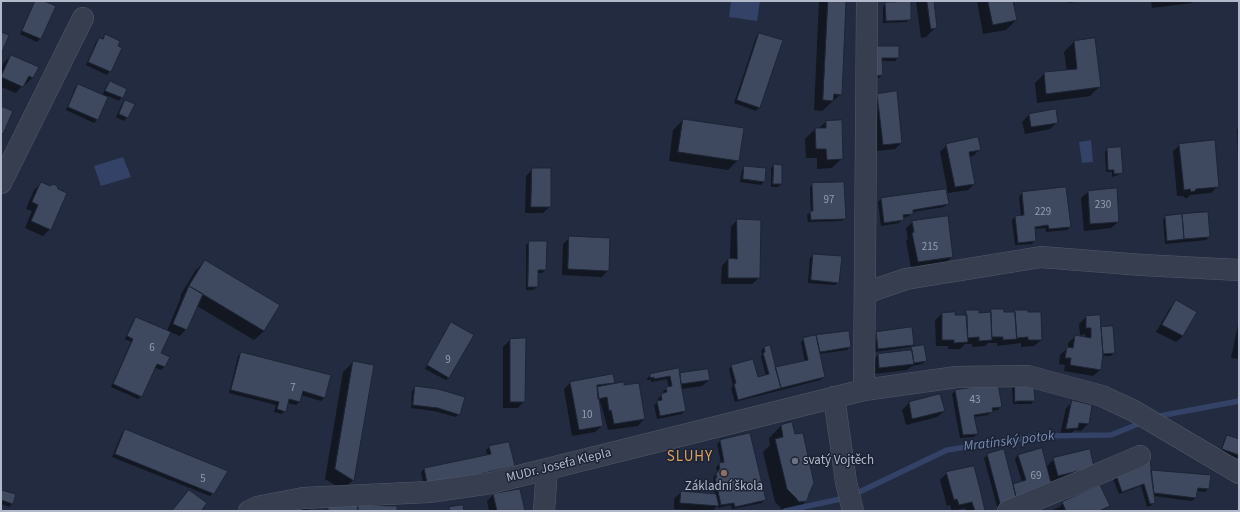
<!DOCTYPE html>
<meta charset="utf-8">
<style>
body{margin:0}
#map{position:relative;width:1240px;height:512px;overflow:hidden;background:#222b3f;font-family:"Source Sans 3",sans-serif}
canvas{display:block}
.frame{position:absolute;inset:0;border:2px solid #b2b9ca;pointer-events:none}
</style>
<div id="map">
<canvas width="1240" height="512"></canvas>
<div class="frame"></div>
</div>
<script>
const c = document.querySelector('canvas').getContext('2d');
c.lineJoin = 'round';
function fillPath(path, color) { c.fillStyle = color; c.fill(path, 'evenodd'); }
function strokePath(path, color, width, dash) { c.strokeStyle = color; c.lineWidth = width; c.lineCap = dash ? 'butt' : 'round'; c.setLineDash(dash || []); c.stroke(path); }
function write(font, color, halo, rows, align = 'center') {
  c.font = font + ' "Source Sans 3",sans-serif'; c.lineWidth = 3; c.setLineDash([]); c.textBaseline = 'middle'; c.strokeStyle = halo; c.fillStyle = color; for (const [text, x, y, turn = 0] of rows) {
    c.save(); c.translate(x, y); c.rotate((+turn || 0) * Math.PI / 180); c.textAlign = isNaN(turn) ? turn : align; if (halo) c.strokeText(text, 0, 0); c.fillText(text, 0, 0); c.restore();
  }
}
fillPath(new Path2D(`
 M731,1H760L757,21L729,17Z
 M1091,140L1093,162L1082,163L1079,142Z
 M123,157L131,177L101,186L94,166Z`), '#334266');
fillPath(new Path2D(`
 M35,1H42L54,7L40,39L37,42L20,34Z
 M819,1H845L841,94L822,111L814,110Z
 M893,1H910V19L907,22L883,23V7L886,3H893Z
 M916,1H933L936,27L926,37L921,38Z
 M977,1H1012L1016,20L1006,30L983,34Z
 M1067,1H1083L1068,3Z
 M1151,1H1194L1192,3L1152,8Z
 M759,34V108L756,111L734,103L756,37Z
 M105,35L110,71L107,75L86,65L96,42L99,39L101,40Z
 M1074,42L1100,86L1090,96L1037,103L1035,83L1045,73L1067,71L1064,52Z
 M898,47V58L895,61H881L882,75L879,78L874,79L873,50Z
 M11,56L32,78L26,84L24,83L16,93L1,87V70L4,62Z
 M110,82L126,90L119,101L108,96L97,120L94,123L66,110L75,88L78,85L102,96L107,85Z
 M877,95L901,143L895,149L876,151L870,101Z
 M125,101L127,117L124,121L116,117L122,104Z
 M1055,110L1057,122L1050,129L1025,134L1022,122L1029,115Z
 M683,120L738,160L728,170L669,161L673,130Z
 M826,122L842,158L832,168L817,169V158H806L805,139L815,129H818Z
 M1239,127V156H1238L1237,130Z
 M947,145L980,149L973,156L969,157L974,184L968,190L948,193L940,152Z
 M1180,145L1218,186L1211,193L1190,195L1187,198H1185L1183,196H1177L1173,151Z
 M1108,149L1122,172L1118,175L1112,177V172H1106L1105,152Z
 M774,165L781,166V184L778,187H771V168Z
 M745,167L764,181L761,185L740,182L742,170Z
 M533,169L550,206L543,213H525L526,176Z
 M41,183L50,229L43,236L25,228L32,211L26,209L34,190Z
 M813,184L845,218L842,221L808,222L807,215L811,212L810,187Z
 M1116,189L1118,222L1111,228L1084,231L1081,198L1088,192Z
 M1022,193L1070,227L1067,230L1046,232V228L1034,229L1035,240L1032,244L1015,245L1012,220L1015,217L1021,216L1019,197Z
 M881,199L947,204L944,207L912,212L909,216L902,218V220L899,223L881,226L878,202Z
 M1166,217L1209,237L1206,240L1165,244L1163,220Z
 M737,220L759,278L752,284H721L722,266L728,259H730L731,227Z
 M913,222L952,257L945,264L911,268L906,240L908,239L906,228Z
 M570,237L608,270L602,277L562,275L563,244Z
 M530,242L545,270L542,273H537V287L533,290H526V245Z
 M814,255L838,282L835,285L808,283L810,258Z
 M205,261L264,331L254,340L197,306L186,329L180,336L170,332L160,354L168,358L164,367L161,370L154,367L141,396L138,399L111,387L131,342L125,339L133,321L136,318L167,331L181,297L180,296L195,271Z
 M1176,302L1195,312L1183,336L1176,342L1156,332L1170,308Z
 M991,310L1003,313L1027,311L1041,340L1034,346L1021,347V343L997,346V343H988L985,346L972,347V344H965L960,349H948V346H936L935,320L942,314L954,313V316H963L967,311L978,314L988,313Z
 M1099,316L1100,329L1102,328L1114,352L1111,356H1102L1100,370L1093,376L1064,371L1065,365L1059,364L1060,355L1068,348V343L1075,337L1085,338V334L1080,335L1079,324L1086,317Z
 M1239,320V359L1231,358Z
 M451,324L449,377L446,380L425,369L448,327Z
 M848,332L850,346L847,350L819,354L824,377L820,380L735,402L731,388L733,386L729,369L732,366L757,378L766,376L761,357L762,355L761,351L764,347L775,368L805,362L801,342L804,339Z
 M876,333L913,344L910,347L875,352L873,337Z
 M525,339L524,401L518,408H503V347L510,340Z
 M912,348L925,361L922,364L912,366L907,370L873,374L872,361L878,355L909,351Z
 M241,353L324,398L321,401L301,395L299,402L296,405L287,403L285,411L282,414L274,412L276,405L229,393L238,356Z
 M353,362V480L343,490L325,479L343,372Z
 M680,374L709,380L702,386L681,389L685,410L682,414L657,419L654,405L659,402L658,398L664,394L663,391L669,388L667,379L651,382V380H647V379L650,375H679Z
 M614,382L610,386L644,419L638,426L608,430L601,404H598L602,426L595,432L572,436L564,389L570,383Z
 M1015,385L1034,400L1031,404H1013L1012,388Z
 M416,387L459,414L456,417L434,411L411,408L412,391Z
 M955,391L1001,406L998,410L991,411L988,415L974,417L977,434L974,437L960,438L952,394Z
 M940,396L944,411L937,417L906,425L902,410L909,403Z
 M1073,401L1091,405L1088,424L1081,431L1075,430L1070,434L1060,435L1066,408Z
 M791,424L807,500L796,511H784L775,502L763,452L770,445L769,438L781,426Z
 M125,430L213,493L210,496L112,457L122,433Z
 M1227,437L1239,440V459L1220,452L1224,440Z
 M720,441L765,499L762,503L732,509L731,505L718,508V505L712,511L674,509V499L681,492L715,495L713,483L714,481L713,478L717,472L716,467L721,463L717,444Z
 M490,447L513,466L510,469L424,486L421,472L424,469L487,455L486,450Z
 M988,455L1012,485L1022,482L1015,459L1018,455L1046,467L1054,459L1086,474L1050,482L998,510L984,458Z
 M1150,471L1208,489L1205,492L1196,491L1195,498L1192,501L1154,496V502L1151,506L1147,507L1141,486L1119,494L1112,476Z
 M947,473L984,511H966L965,508L952,511L950,505L947,506L940,480Z
 M1096,481L1108,506L1105,509L1101,511H1050L1060,507V506L1063,503L1091,490L1089,485Z
 M1,491L12,504L9,507L1,504Z
 M493,495L524,511H489L487,501Z
 M309,508V511H297L300,509Z`), '#0007');
strokePath(new Path2D(`
 M1154,417L1239,401
 M853,495L947,450L1036,436L1111,435L1143,422
 M785,511L845,498`), '#334266', 5.5);
const building = new Path2D(`
 M35,1H44L56,6L41,39L22,31Z
 M828,1H846L842,95L834,94L833,101L823,100Z
 M895,1H911V20L886,21L885,2H895Z
 M927,1H934L937,28L931,29Z
 M988,1H1013L1017,20L993,25Z
 M1,32L9,35L2,52H1Z
 M759,33L783,40L760,108L737,100Z
 M105,34L120,41L118,46L122,48L111,72L88,62L99,38L103,39Z
 M1095,38L1101,87L1046,94L1044,72L1077,69L1074,41Z
 M876,46H899V58H882L883,75L876,76Z
 M11,55L39,67L33,78L29,76L23,87L1,77Z
 M110,81L127,89L123,98L105,91Z
 M78,84L108,97L98,120L68,107Z
 M897,91L902,143L883,145L877,94Z
 M125,100L135,104L128,118L119,114Z
 M1,106L13,111L3,134L1,133Z
 M1056,109L1058,123L1031,127L1029,114Z
 M683,119L744,128L739,161L678,152Z
 M842,120L843,159L827,160L826,149H816L815,128H826V121Z
 M978,137L981,150L969,152L975,184L955,187L946,144Z
 M1215,140L1219,187L1196,189L1195,191L1191,192L1190,189L1184,190L1179,144Z
 M1121,147L1123,173L1114,174V170H1108L1107,148Z
 M774,164L782,165V184H773Z
 M744,166L766,168L765,182L743,179Z
 M532,168H551V207H531Z
 M41,182L50,186L53,184L57,186L58,189L67,193L51,230L31,221L38,205L32,202Z
 M844,182L846,219L811,220L810,211H813L812,183Z
 M1066,187L1071,227L1049,229L1048,225L1035,227L1036,241L1018,243L1015,216L1024,215L1022,192Z
 M1117,188L1119,222L1090,224L1088,191Z
 M946,189L949,204L913,210V214L903,215L904,220L884,223L881,198Z
 M1208,212L1210,237L1184,239L1182,214Z
 M1182,214L1184,239L1167,241L1165,216Z
 M948,216L953,257L918,262L912,233L914,232L912,221Z
 M737,219L761,220L760,278H728V258L737,259Z
 M569,236L610,238L609,271L568,269Z
 M529,241H547L546,270H538V287H528Z
 M813,254L842,256L839,283L811,280Z
 M205,260L280,305L264,331L189,286Z
 M189,286L203,294L187,330L173,324Z
 M1176,300L1197,312L1183,336L1162,325Z
 M991,309H1004V312H1015L1017,339L1003,340V337H992Z
 M966,310H979V313L991,312L992,340L979,341V337L968,338Z
 M1015,310H1028V312H1041L1042,340H1028V337L1017,338Z
 M955,312V315H967L968,342L954,343V340H942V313Z
 M1100,315L1103,354L1101,370L1070,365L1071,358H1065L1067,347L1073,348L1075,335L1091,338V328H1086V316Z
 M136,317L171,332L161,353L170,357L165,367L157,364L142,397L113,384L133,339L127,336Z
 M451,322L474,335L449,378L427,365Z
 M1113,326L1115,353L1103,354L1101,327Z
 M912,327L914,345L878,349L876,332Z
 M849,331L851,347L820,352L816,335Z
 M816,335L825,377L781,388L775,367L808,360L803,338Z
 M526,338L525,402H510V339Z
 M770,345L781,388L738,400L734,384L736,383L731,365L753,359L758,377L769,374L763,353L765,352L764,347Z
 M924,345L927,361L914,363L911,347Z
 M912,350L914,364L879,368L878,354Z
 M241,352L331,375L325,398L303,391L300,402L289,399L286,412L277,409L279,402L231,390Z
 M353,361L374,365L354,481L335,469Z
 M679,368L681,384L686,411L660,416L657,401L662,400L661,394L667,392L666,387L672,386L670,376L654,379V377L650,378V374Z
 M708,369L710,380L681,384L680,373Z
 M613,374L615,383L597,385L603,426L579,430L570,382Z
 M624,382V385L639,383L645,419L614,424L611,410L609,411L607,397L598,399L597,387Z
 M998,384L1002,407L992,408L993,412L974,415L978,434L963,435L955,390Z
 M1015,384L1034,387L1035,401H1017L1015,402Z
 M415,386L438,389L465,397L460,415L438,408L413,405Z
 M940,394L945,411L912,419L909,402Z
 M1072,400L1092,405L1089,424L1079,423L1078,428L1066,429Z
 M792,422L795,434L803,433L814,483L809,494L807,501L799,502L795,497L787,489L775,439L783,437L781,425Z
 M125,429L228,471L214,494L115,454Z
 M750,433L766,500L735,507L734,503L721,505L715,478H717L716,474L719,470L720,469L719,463L724,462L720,440Z
 M1227,435L1239,439V455L1222,449Z
 M509,442L515,466L440,483H427L424,468L491,454L489,446Z
 M1042,448L1052,487L1017,501L1013,484L1026,480L1018,455Z
 M1004,449L1017,501L1001,507L987,454Z
 M1090,449L1094,467L1058,476L1053,458Z
 M1150,458L1155,503L1150,504L1144,484L1122,492L1115,472Z
 M974,466L981,493L985,511H975L972,502L959,505L957,499L954,500L946,472Z
 M1151,470L1211,475L1209,489L1198,488L1196,498L1154,493Z
 M1100,485L1110,506L1099,511H1066L1062,502Z
 M520,489L525,511H497L493,494Z
 M1,490L16,494L13,504L1,500Z
 M189,490L207,503L201,511H172Z
 M681,491L716,494L719,506L680,503Z
 M358,505V511H328V506Z
 M358,505L397,506V511H358Z
 M463,505L464,511H450L449,507Z`);
fillPath(building, '#3e495f');
strokePath(building, '#1d2536', 1);
const minor = new Path2D(`
 M1,183L83,18
 M865,293L906,279L1041,257L1142,265L1239,270
 M864,390L867,1
 M834,397L846,482L853,511
 M249,511L257,507L303,498L429,492L491,483L864,390L957,377L1028,376L1102,396L1134,411L1239,473
 M544,511L547,469
 M1008,511L1082,481L1140,456`);
strokePath(minor, '#51596a', 22);
strokePath(minor, '#363e4f', 21);
for (const [x, y, r, color] of [
 [795,461,4,"#6b7280"],
 [724,473,4,"#8d6e63"]
]) { const dot = new Path2D(); dot.arc(x, y, r, 0, 2 * Math.PI); c.fillStyle = color; c.fill(dot); strokePath(dot, '#1b2334', 1.5); }
write('11px', '#959daf', null, [
 ["97",829,201],
 ["230",1103,206],
 ["229",1043,213],
 ["215",930,248],
 ["6",152,349],
 ["9",448,361],
 ["7",293,389],
 ["43",975,401],
 ["10",587,416],
 ["69",1036,477],
 ["5",203,480]
]);
write('13px', '#b2b9ca', '#1b2334', [
 ["svatý Vojtěch",803,461],
 ["Základní škola",724,487,"center"]
], 'left');
write('13px', '#b2b9ca', '#1b2334', [
 ["MUDr. Josefa Klepla",559,466,-14]
]);
write('italic 14px', '#788bb4', '#1b2334', [
 ["Mratínský potok",1009,442,-7]
]);
c.letterSpacing = '1px';
write('15px', '#dda25b', '#1b2334', [
 ["SLUHY",690,458]
]);
c.letterSpacing = '0px';
</script>
